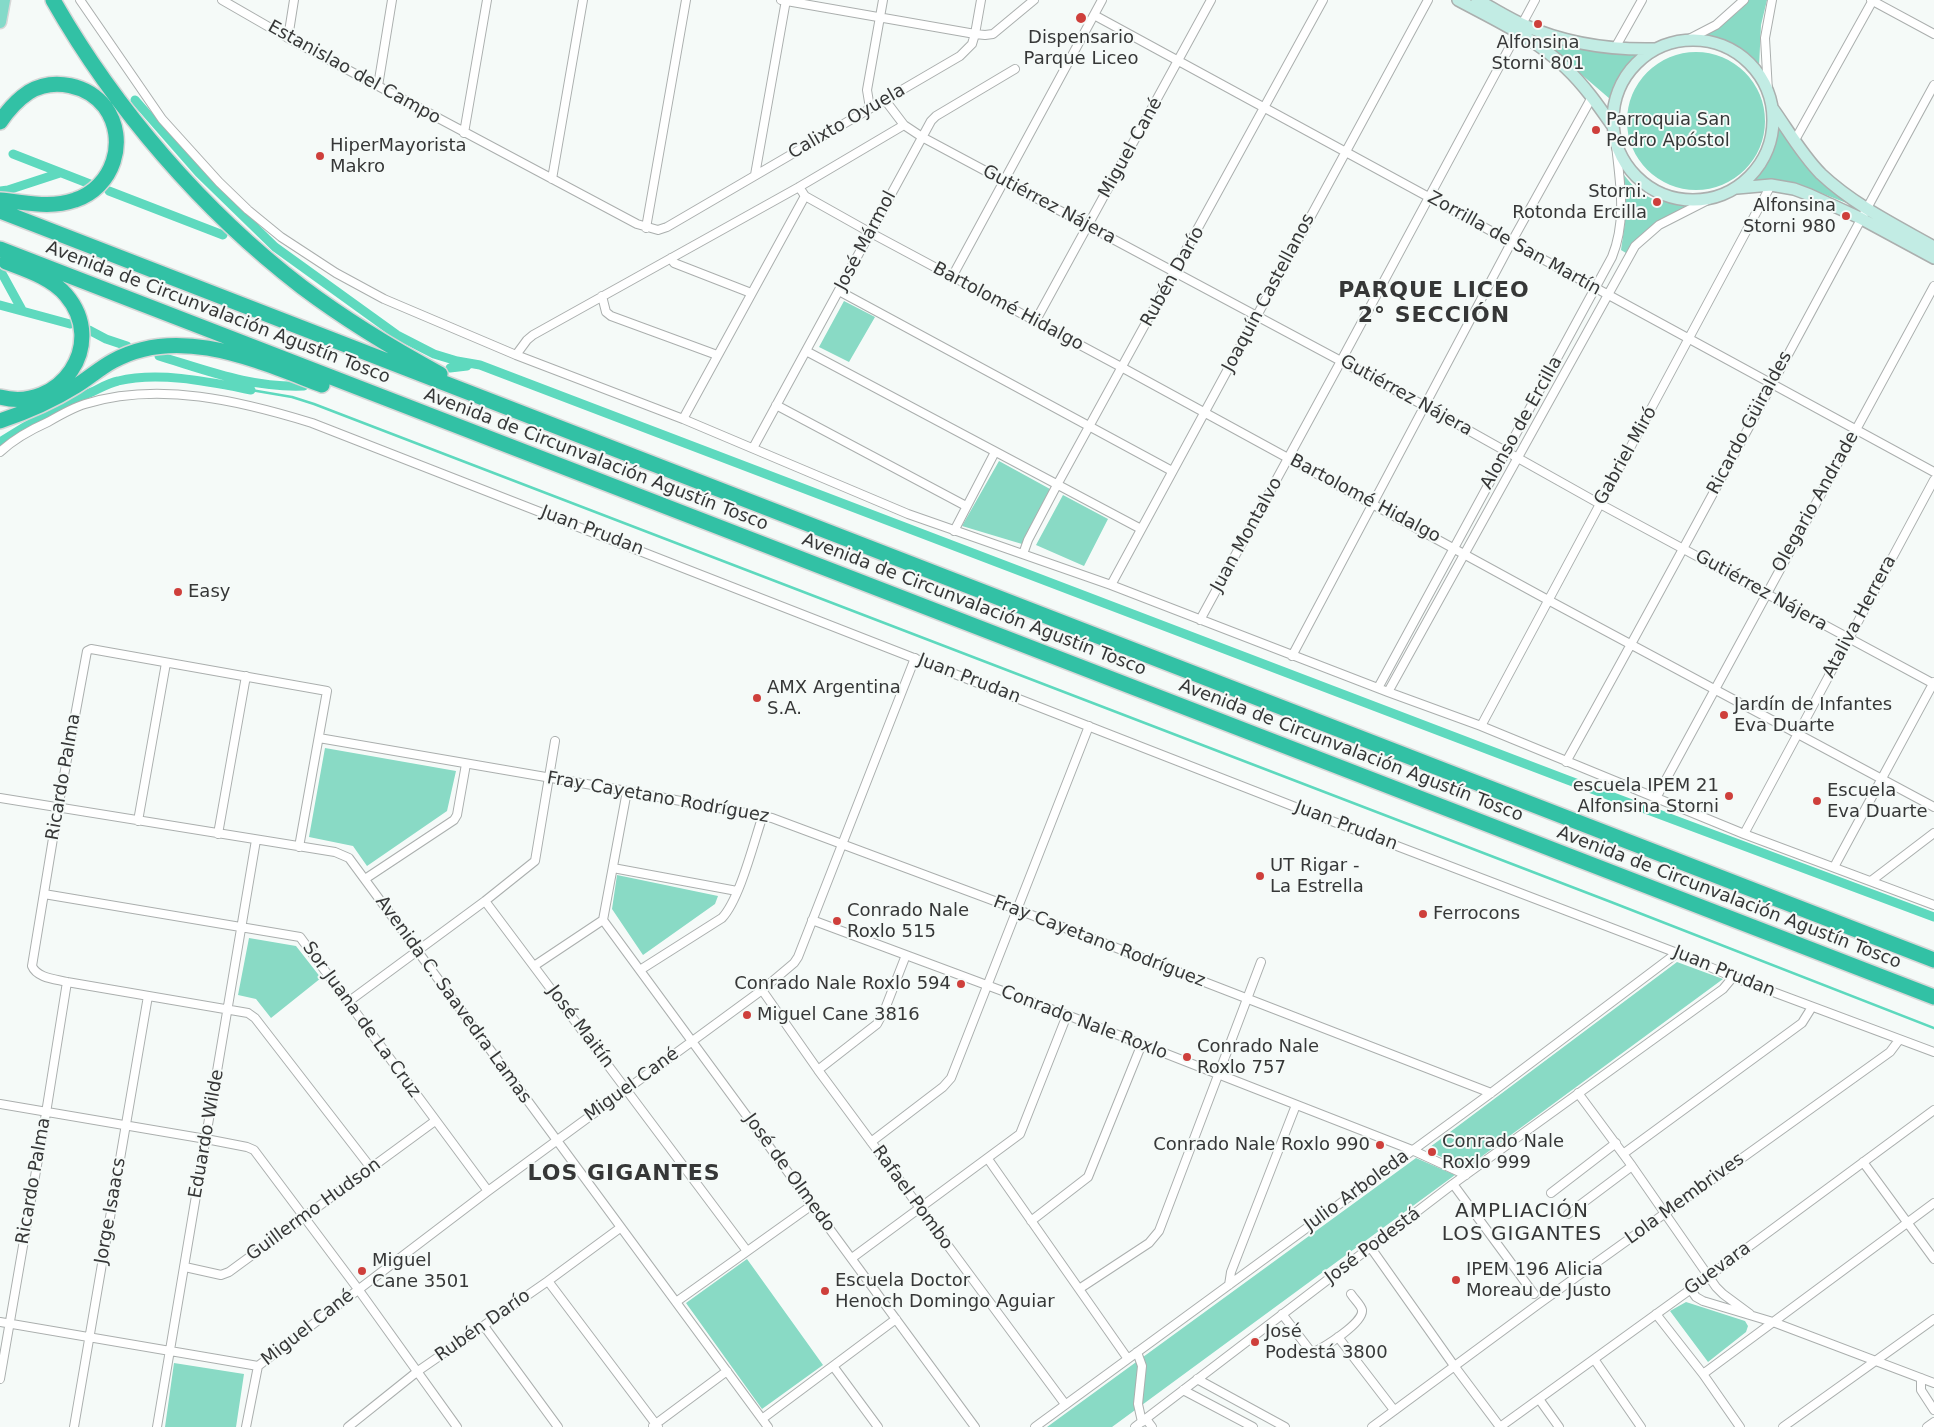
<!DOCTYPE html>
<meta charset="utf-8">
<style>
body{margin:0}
canvas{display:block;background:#f5faf8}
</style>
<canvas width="1934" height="1427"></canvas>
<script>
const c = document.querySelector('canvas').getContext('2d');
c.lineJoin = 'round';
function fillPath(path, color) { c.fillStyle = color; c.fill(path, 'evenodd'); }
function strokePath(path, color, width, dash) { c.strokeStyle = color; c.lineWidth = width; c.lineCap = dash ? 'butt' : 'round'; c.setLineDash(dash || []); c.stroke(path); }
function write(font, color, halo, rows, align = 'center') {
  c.font = font + ' "DejaVu Sans",sans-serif'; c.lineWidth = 4; c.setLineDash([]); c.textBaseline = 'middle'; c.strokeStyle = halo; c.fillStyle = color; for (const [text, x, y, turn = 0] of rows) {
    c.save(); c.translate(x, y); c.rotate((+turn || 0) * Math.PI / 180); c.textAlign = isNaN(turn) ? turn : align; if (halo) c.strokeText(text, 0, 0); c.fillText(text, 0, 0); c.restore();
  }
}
fillPath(new Path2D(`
 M1749,0H1767L1761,25L1759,67C1741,48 1726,43 1702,35C1720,26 1736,16 1749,0Z
 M1532,32L1590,49L1639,55C1624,66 1613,80 1610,99Z
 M1627 121a69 69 0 1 1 138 0a69 69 0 1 1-138 0Z
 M1777,122C1793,155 1821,179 1849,204L1808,188L1788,183H1745C1767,168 1774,148 1777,122Z
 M1624,175C1645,202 1657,201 1689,205C1658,220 1648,226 1626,253L1621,250L1625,222Z
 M844,301L875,317L849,362L819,347Z
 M999,461L1050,489L1022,544L962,526Z
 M1063,495L1108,519L1084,566L1036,545Z
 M325,748L456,771L447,811L367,866L353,846L309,837Z
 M617,875L718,896L715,904L643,955L612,909Z
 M249,938L296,946L321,978L271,1018L256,999L238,995Z
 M1677,962L1723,979L1466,1168L1426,1150Z
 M1416,1158L1455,1175L1112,1427H1047Z
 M747,1259L823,1365L762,1409L686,1303Z
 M1686,1302L1745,1321L1748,1326L1746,1332L1708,1362L1670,1311Z
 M174,1363L244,1374L236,1427H165Z`), '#89dac5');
strokePath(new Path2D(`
 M251,390L292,397L314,404L1611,902L1934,1028`), '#5ed9be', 2.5);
strokePath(new Path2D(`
 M135,100L199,173L275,247L397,335L434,354L457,361L480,365L1565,779L1934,917
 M13,154L90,184
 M0,191L8,190L60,173
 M109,191L223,235
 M0,270L22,310
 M0,305L70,324
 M89,330L106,339L127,346
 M159,356C209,371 251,388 304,386
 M450,368L467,366
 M0,442C28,424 57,408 87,394C97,390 108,383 118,381C159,371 210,382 251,390`), '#5ed9be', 9);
const street = new Path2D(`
 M80,0L162,119L219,182L248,210L281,237L336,273L384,299L516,355L683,419L908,514L1111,585L1388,692L1481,726L1744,834L1934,905
 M222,0L288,38L637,224L658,230L667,227L960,56L972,44L975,34L985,35L993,34L1034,0
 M781,0L975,34L981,0
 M1871,0L1934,34
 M1094,15L1934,472
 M288,38L294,0
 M1689,39L1716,25L1744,0
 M1615,48L1642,0
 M378,86L392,0
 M1768,91L1765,38L1772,0
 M885,100L904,125L922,137L1425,406L1600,504L1934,684
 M870,108L867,90L883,0
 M464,133L487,0
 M1795,140L1873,0
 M755,175L786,0
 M552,179L583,0
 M799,187L805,196L871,233L1123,368L1548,600L1934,807
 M646,228L686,0
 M671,258L674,263L751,293
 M952,277L1102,0
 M839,291L1172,471
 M602,296L606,312L611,316L717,355
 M1035,322L1211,0
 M806,351L1141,529
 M516,355L527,340L533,335L799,187L904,125
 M776,405L966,506
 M683,419L805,196
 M753,448L931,121L936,116L1015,69
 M0,452C14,439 30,430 48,422C60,415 72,408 85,404C159,381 241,401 312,423L1308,812L1677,953L1733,977L1934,1052
 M954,531L995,452
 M1023,554L1028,540L1057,485L1323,0
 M1111,585L1428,0
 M1200,620L1341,361L1535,0
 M1292,656L1511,243L1592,97
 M1378,688L1612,257C1627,220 1620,183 1616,145
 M1388,692L1635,246L1659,225L1712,198
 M1481,726L1771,185
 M319,738L627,791L772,818L1016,909L1491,1093
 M1566,762C1691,538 1811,310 1934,85
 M0,798L335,852L349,858L768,1427
 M1656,798L1934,286
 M138,821L166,663
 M218,834L246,676
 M1744,834L1934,480
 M299,847L327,691L91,649L87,651L58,808L32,966C37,978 55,979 67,982L248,1013L255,1018L371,1168
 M1834,867L1934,682
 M613,868L737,891
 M365,879L454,820L457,815L466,764
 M1871,881L1934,833
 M44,894L300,937L488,1191
 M485,901L747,1251
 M603,920L975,1427
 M812,920L1067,1015L1412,1150L1466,1175
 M534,966L603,920L627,791
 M640,970L722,918C740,899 754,841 763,815
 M762,990L818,1070L1065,1404
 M348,1002L485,901L535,861L555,741
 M818,1070L877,1024L885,1009L906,955
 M1578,1093L1632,1166L1716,1287L1723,1294L1750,1314
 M0,1104L206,1139L247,1147L254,1150L358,1289L457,1427
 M871,1142L943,1087L951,1078L1089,726
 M1623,1154L1802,1023L1812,1007
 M988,1159L1128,1359
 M1863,1162L1934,1259
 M1453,1184L1534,1294
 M1551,1193L1616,1143
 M1568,1214L1632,1166
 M1031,1221L1088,1177L1141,1046
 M1371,1248L1455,1367L1500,1427L1709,1276L1934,1110
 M852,1258L1020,1134L1067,1015
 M185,1267L221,1275L229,1272L435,1121
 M548,1281L658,1427
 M1229,1285L1231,1272L1296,1105
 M1079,1289L1149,1243L1159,1231L1261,962
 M1691,1290L1696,1297L1703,1301L1773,1322L1934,1383
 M676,1302L812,1205
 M1282,1314L1312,1353C1323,1348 1364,1323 1362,1310C1361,1305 1354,1299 1351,1294
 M1656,1314L1703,1374L1740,1427
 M0,1322L258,1366
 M484,1326L558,1427
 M1338,1337L1394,1410
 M1137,1352L1142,1366L1138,1404L1142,1422
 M1594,1359L1641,1427
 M833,1366L878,1427
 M1703,1374L1934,1203
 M1921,1378V1390L1934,1410
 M0,1379L46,1113L67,982
 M1197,1379L1285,1427
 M1183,1390L1253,1427
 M1539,1399L1559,1427
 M762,1419L896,1319
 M1146,1419L1152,1427
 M653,1426L727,1371
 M74,1427L148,996
 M157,1427L256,840
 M246,1427L258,1366L488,1191L762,990L794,963L798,957L915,658
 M348,1427L418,1371L548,1281L620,1228
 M1035,1427L1491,1093L1677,953
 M1135,1427L1453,1184L1723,989L1733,977
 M1372,1427L1540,1303L1890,1052L1899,1040
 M1783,1427L1934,1319
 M1927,1427L1934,1422`);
const secondary = new Path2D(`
 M1458,0C1495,20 1535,38 1566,68C1584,85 1598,105 1612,125
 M1477,0C1493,8 1508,18 1524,25C1566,44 1610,50 1655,49
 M1613 120a80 80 0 1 1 160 0a80 80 0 1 1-160 0Z
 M1773,109C1788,130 1802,155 1821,174C1854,205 1895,225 1934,247
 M1737,188L1771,185L1794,189L1810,195L1860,218L1934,258`);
const primary = new Path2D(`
 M0,22L4,0`);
const highway = new Path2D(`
 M53,0C115,109 203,211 302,287C346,320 392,348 440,374
 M0,122C8,110 17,100 29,92C54,77 88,85 105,107C129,140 113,188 75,200C49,209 26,202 0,200
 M0,211L1934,960
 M0,249L1934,997
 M0,397C60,413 108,344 66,295C52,278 27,270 6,262
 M0,421C27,412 52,401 76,386C89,378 100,368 113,361C179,324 258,361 322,385`);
strokePath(street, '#abafae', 10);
strokePath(secondary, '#abafae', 14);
strokePath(primary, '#d7d7d7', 15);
strokePath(highway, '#d7d7d7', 18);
strokePath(street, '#fff', 8);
strokePath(secondary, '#c2ece4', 11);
strokePath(primary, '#84dac9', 12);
strokePath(highway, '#32c1a5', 15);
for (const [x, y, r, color] of [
 [1081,18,6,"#ce3f3b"],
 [1538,24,5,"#ce3f3b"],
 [1596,130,5,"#ce3f3b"],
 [320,156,5,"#ce3f3b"],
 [1657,202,5,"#ce3f3b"],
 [1846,216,5,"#ce3f3b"],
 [178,592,5,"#ce3f3b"],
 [757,698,5,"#ce3f3b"],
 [1724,715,5,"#ce3f3b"],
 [1729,796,5,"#ce3f3b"],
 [1817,801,5,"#ce3f3b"],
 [1260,876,5,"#ce3f3b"],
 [1423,914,5,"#ce3f3b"],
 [837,921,5,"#ce3f3b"],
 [961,984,5,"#ce3f3b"],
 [747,1015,5,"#ce3f3b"],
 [1187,1057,5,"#ce3f3b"],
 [1380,1145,5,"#ce3f3b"],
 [1432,1152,5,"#ce3f3b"],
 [362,1271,5,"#ce3f3b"],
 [1456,1280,5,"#ce3f3b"],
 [825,1291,5,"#ce3f3b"],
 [1255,1342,5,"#ce3f3b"]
]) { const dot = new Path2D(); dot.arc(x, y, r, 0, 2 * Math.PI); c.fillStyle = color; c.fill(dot); strokePath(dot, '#f5faf8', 2); }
write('18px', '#363737', '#f5faf8', [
 ["Dispensario",1081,38,"center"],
 ["Parque Liceo",1081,59,"center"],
 ["Alfonsina",1538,43,"center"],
 ["Storni 801",1538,64,"center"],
 ["Parroquia San",1606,120],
 ["Pedro Apóstol",1606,141],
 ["HiperMayorista",330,146],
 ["Makro",330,167],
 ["Storni.",1647,192,"right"],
 ["Rotonda Ercilla",1647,213,"right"],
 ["Alfonsina",1836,206,"right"],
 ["Storni 980",1836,227,"right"],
 ["Easy",188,592],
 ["AMX Argentina",767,688],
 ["S.A.",767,709],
 ["Jardín de Infantes",1734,705],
 ["Eva Duarte",1734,726],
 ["escuela IPEM 21",1719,786,"right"],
 ["Alfonsina Storni",1719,807,"right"],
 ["Escuela",1827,791],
 ["Eva Duarte",1827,812],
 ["UT Rigar -",1270,866],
 ["La Estrella",1270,887],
 ["Conrado Nale",847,911],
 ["Roxlo 515",847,932],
 ["Ferrocons",1433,914],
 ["Conrado Nale Roxlo 594",951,984,"right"],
 ["Miguel Cane 3816",757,1015],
 ["Conrado Nale",1197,1047],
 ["Roxlo 757",1197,1068],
 ["Conrado Nale",1442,1142],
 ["Roxlo 999",1442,1163],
 ["Conrado Nale Roxlo 990",1370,1145,"right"],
 ["Miguel",372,1261],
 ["Cane 3501",372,1282],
 ["IPEM 196 Alicia",1466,1270],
 ["Moreau de Justo",1466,1291],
 ["Escuela Doctor",835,1281],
 ["Henoch Domingo Aguiar",835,1302],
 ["José",1265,1332],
 ["Podestá 3800",1265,1353]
], 'left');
write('18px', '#363737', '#f5faf8', [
 ["Estanislao del Campo",354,73,29],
 ["Calixto Oyuela",847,122,-30],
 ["Miguel Cané",1131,148,-61],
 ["Gutiérrez Nájera",1049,205,28],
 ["José Mármol",866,241,-62],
 ["Zorrilla de San Martín",1514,244,29],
 ["Rubén Darío",1173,277,-61],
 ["Joaquín Castellanos",1269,293,-62],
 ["Bartolomé Hidalgo",1008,307,28],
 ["Avenida de Circunvalación Agustín Tosco",218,313,21],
 ["Gutiérrez Nájera",1406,396,29],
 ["Alonso de Ercilla",1522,423,-61],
 ["Ricardo Güiraldes",1750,423,-62],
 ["Gabriel Miró",1626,456,-61],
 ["Avenida de Circunvalación Agustín Tosco",596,460,21],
 ["Bartolomé Hidalgo",1365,499,28],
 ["Olegario Andrade",1816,502,-61],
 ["Juan Prudan",592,531,21],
 ["Juan Montalvo",1247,535,-61],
 ["Gutiérrez Nájera",1761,591,29],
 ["Avenida de Circunvalación Agustín Tosco",974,605,21],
 ["Ataliva Herrera",1860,617,-62],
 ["Juan Prudan",969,679,21],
 ["Avenida de Circunvalación Agustín Tosco",1351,751,21],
 ["Ricardo Palma",64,777,-80],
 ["Fray Cayetano Rodríguez",658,798,10],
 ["Juan Prudan",1346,826,21],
 ["Avenida de Circunvalación Agustín Tosco",1729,898,21],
 ["Fray Cayetano Rodríguez",1099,942,21],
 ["Juan Prudan",1724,972,22],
 ["Avenida C. Saavedra Lamas",453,1000,54],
 ["Sor Juana de La Cruz",361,1020,54],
 ["Conrado Nale Roxlo",1084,1023,21],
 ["José Maitín",580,1027,53],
 ["Miguel Cané",632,1085,-36],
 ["Eduardo Wilde",207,1134,-80],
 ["José de Olmedo",789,1173,54],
 ["Ricardo Palma",34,1181,-80],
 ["Julio Arboleda",1357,1191,-36],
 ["Rafael Pombo",912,1198,54],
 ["Lola Membrives",1685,1199,-36],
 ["Guillermo Hudson",314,1210,-36],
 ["Jorge Isaacs",111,1211,-80],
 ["José Podestá",1373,1246,-37],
 ["Guevara",1718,1269,-36],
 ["Rubén Darío",483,1326,-35],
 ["Miguel Cané",308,1328,-38]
]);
c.letterSpacing = '1px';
write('20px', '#363737', '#f5faf8', [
 ["AMPLIACIÓN",1522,1212],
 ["LOS GIGANTES",1522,1235]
]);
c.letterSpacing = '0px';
c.letterSpacing = '1px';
write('bold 22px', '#363737', '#f5faf8', [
 ["PARQUE LICEO",1434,291],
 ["2° SECCIÓN",1434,316],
 ["LOS GIGANTES",624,1174]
]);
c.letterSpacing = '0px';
</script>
